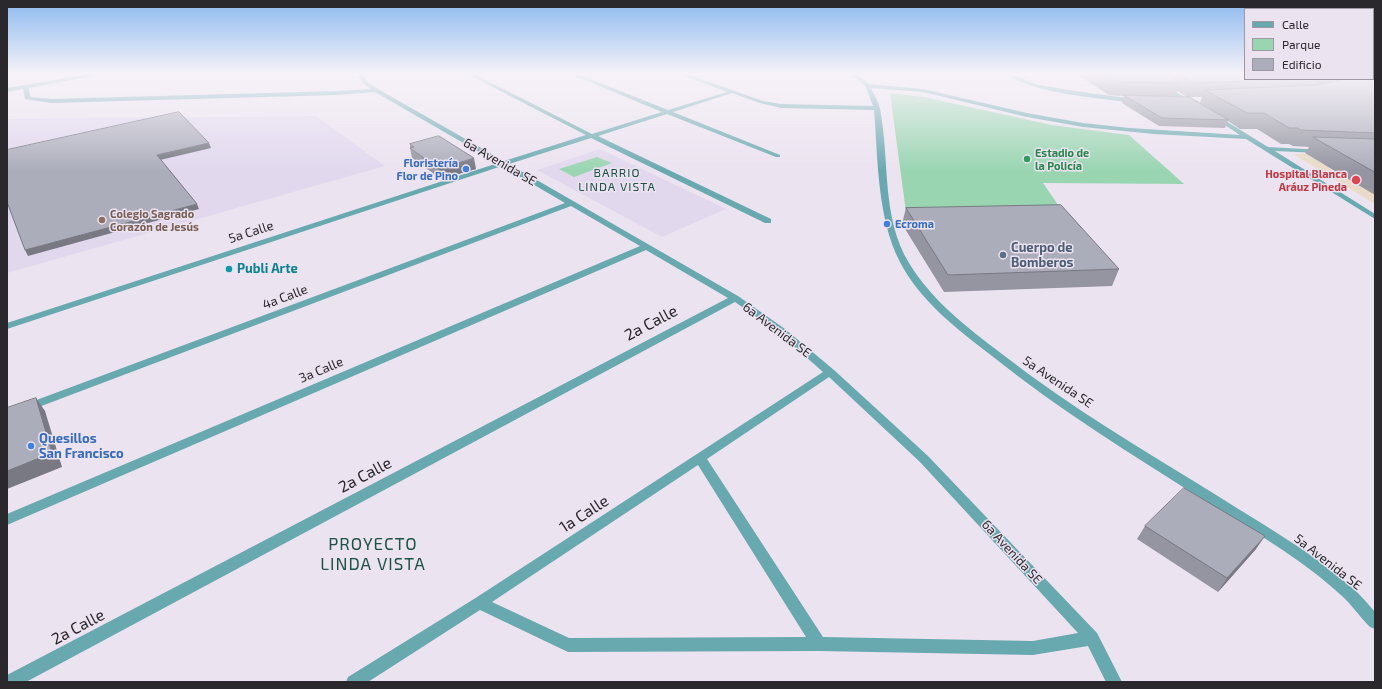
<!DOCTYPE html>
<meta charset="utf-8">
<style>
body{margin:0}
#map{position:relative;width:1382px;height:689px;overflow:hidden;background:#ece3f0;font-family:"Exo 2",sans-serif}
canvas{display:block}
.frame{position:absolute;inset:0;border:8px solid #2b282d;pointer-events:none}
.legend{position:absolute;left:1244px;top:8px;width:130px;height:72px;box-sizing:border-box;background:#ece3f0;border:1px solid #9f98a2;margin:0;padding:5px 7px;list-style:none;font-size:12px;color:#2b282d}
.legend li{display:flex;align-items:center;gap:8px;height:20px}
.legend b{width:20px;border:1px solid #9f98a2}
</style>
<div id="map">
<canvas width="1382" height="689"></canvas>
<div class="frame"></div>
<ul class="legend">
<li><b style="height:5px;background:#68a9af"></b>Calle</li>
<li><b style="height:11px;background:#99d5b1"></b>Parque</li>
<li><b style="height:11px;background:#acadbb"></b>Edificio</li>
</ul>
</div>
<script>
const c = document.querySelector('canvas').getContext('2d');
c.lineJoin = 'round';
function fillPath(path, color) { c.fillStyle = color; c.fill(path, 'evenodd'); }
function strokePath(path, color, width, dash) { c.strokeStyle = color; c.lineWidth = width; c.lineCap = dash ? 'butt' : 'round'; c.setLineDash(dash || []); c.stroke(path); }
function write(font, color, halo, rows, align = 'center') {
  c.font = font + ' "Exo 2",sans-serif'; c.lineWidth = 3; c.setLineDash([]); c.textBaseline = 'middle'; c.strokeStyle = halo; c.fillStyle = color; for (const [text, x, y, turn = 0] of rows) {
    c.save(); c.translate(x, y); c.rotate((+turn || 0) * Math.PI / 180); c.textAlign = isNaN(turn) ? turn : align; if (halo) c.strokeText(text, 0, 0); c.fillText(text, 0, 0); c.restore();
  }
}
fillPath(new Path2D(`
 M316,116L385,166L7,273V119Z
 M600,149L726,209L662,237L537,170Z`), '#e1d8ee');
fillPath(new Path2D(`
 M1357,153L1375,156V204L1293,154Z`), '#e8dbc7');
fillPath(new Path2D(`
 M890,93L924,97L1052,125L1129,135L1184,184L1043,183L1063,212H906Z
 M597,157L612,163L574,177L559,169Z`), '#99d5b1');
fillPath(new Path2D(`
 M90,74H104L29,88L30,97L51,99L336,91L371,89L364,84L358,76L359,74H364V76L368,82L378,89L504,161L586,135L467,74H474L592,134L662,112L570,74H578L668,110L727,92L679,74H687L763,101L781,104L873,106L866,87L851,74H857L869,84L923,89L1027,113L1083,123L1130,128L1240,135L1214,118V116L1216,115L1268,147L1322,150V152L1320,153L1275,151L1375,214V219L1246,139L1154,134L1083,127L1027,117L923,92L871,88C874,95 879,102 880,109C890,160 881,217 909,263C932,301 968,328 1002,354C1071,408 1147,452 1221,498C1265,526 1312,552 1351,587C1360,594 1367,603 1375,612V629L1370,627C1360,617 1352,605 1342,596C1301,558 1251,530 1205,501C1133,455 1059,410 992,356C958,330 920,301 900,262C877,218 878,158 874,110L781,108L760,103L732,93L673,112L780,155V157H776L667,114L598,136L771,219V223H765L591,138L509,164L738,296L785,329L834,370L928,456L1097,633L1122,682H1106L1088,646L1033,655L819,651L568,652L480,610L368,682H346L348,677L474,599L823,372L779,333L735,302L26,682H7V675L728,298L646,250L7,525V514L640,246L571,206L7,419V411L565,203L502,166L7,329V323L498,163L375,92L336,95L51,103L25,99L23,89L7,92V88ZM829,377L920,462L1078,633L1033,641L823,637L707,459ZM698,465L806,637L569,638L492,602Z
 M1005,74C1017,74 1028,82 1040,85C1072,91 1104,95 1136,99L1139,101L1136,103C1099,98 1036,94 1005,74Z
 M1138,74H1145L1195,103L1190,104Z`), '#68a9af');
fillPath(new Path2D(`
 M1076,74H1245V79H1344L1375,74V195L1305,153L1309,147L1293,146L1289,144H1281L1257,129H1240L1228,121L1225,128L1159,126L1122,103L1124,96L1109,95ZM1177,91L1187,97H1175ZM1190,97H1202L1200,103Z
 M410,144L476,169L441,179L412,158L410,148Z
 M906,208L1119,269L1112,286L944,292L902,224Z
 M1145,526L1256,549L1218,592L1137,539Z`), '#9495a1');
fillPath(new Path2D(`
 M1317,79H1344L1311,93Z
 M209,143L211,148L160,160L157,155Z
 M474,158L476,169L441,179L439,169Z
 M197,204L199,209L28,256L25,250Z
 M36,398L45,411L62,467L7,489V471Z
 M1265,536L1256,549L1218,592L1227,578Z`), '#787983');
const building = new Path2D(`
 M1103,74H1165L1180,83L1128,82L1114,81Z
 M1178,74H1245V79H1298L1194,83Z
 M1373,74H1375V133L1301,130L1297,128H1289L1264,113H1247L1205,90L1319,85L1345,79H1373Z
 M1124,95L1189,97L1229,120L1162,118Z
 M179,112L209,143L157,155L197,204L25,250L7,202V150Z
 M439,136L474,158L439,169L410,148L414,147L410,144Z
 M1313,137L1375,139V172Z
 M1061,205L1119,269L948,275L906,208Z
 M36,398L52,453L7,471V408Z
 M1184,488L1265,536L1227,578L1145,526Z`);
fillPath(building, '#acadbb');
strokePath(building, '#787983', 1);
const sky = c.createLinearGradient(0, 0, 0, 171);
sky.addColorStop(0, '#8bb9ef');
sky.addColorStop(0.43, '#f6f2f8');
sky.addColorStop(1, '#f6f2f800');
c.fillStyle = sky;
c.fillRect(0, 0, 1382, 171);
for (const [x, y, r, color] of [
 [1027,159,4,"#2e9e5b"],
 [466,169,4,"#3f7fe0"],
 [1356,180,5,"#e0444e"],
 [102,220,4,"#8d6e63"],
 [887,224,4,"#3f7fe0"],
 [1003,255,4,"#5c6f8a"],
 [229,269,4,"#0f9aa8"],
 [31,446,4,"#3f7fe0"]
]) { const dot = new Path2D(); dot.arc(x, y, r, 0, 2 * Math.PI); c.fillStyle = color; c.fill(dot); strokePath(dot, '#ece3f0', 1.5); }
write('bold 11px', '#27864d', '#ece3f0', [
 ["Estadio de",1035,153],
 ["la Policía",1035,166]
], 'left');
write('bold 11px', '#366cbe', '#ece3f0', [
 ["Floristería",458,163],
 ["Flor de Pino",458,176],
 ["Ecroma",895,224,"left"]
], 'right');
write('bold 11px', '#be3a42', '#ece3f0', [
 ["Hospital Blanca",1347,174],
 ["Aráuz Pineda",1347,187]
], 'right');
write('bold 11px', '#785e54', '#ece3f0', [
 ["Colegio Sagrado",110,214],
 ["Corazón de Jesús",110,227]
], 'left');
c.letterSpacing = '1px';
write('12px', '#1c5246', '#ece3f0', [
 ["BARRIO",617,173],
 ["LINDA VISTA",617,187]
]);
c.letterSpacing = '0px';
write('13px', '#2b282d', '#ece3f0', [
 ["6a Avenida SE",500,162,30],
 ["5a Calle",251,232,-18],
 ["4a Calle",285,297,-21],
 ["6a Avenida SE",777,330,37],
 ["3a Calle",321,370,-23],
 ["5a Avenida SE",1058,382,34],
 ["6a Avenida SE",1012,552,47],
 ["5a Avenida SE",1328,562,38]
]);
write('bold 13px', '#4e5e75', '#ece3f0', [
 ["Cuerpo de",1011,248],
 ["Bomberos",1011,263]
], 'left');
write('bold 13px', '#0d838f', '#ece3f0', [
 ["Publi Arte",237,269]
], 'left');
write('bold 13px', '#366cbe', '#ece3f0', [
 ["Quesillos",39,439],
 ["San Francisco",39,454]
], 'left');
write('16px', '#2b282d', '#ece3f0', [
 ["2a Calle",651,323,-28],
 ["2a Calle",365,475,-28],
 ["1a Calle",584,514,-33],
 ["2a Calle",78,627,-28]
]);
c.letterSpacing = '1px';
write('17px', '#1c5246', '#ece3f0', [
 ["PROYECTO",373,544],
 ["LINDA VISTA",373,564]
]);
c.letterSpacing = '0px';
</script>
